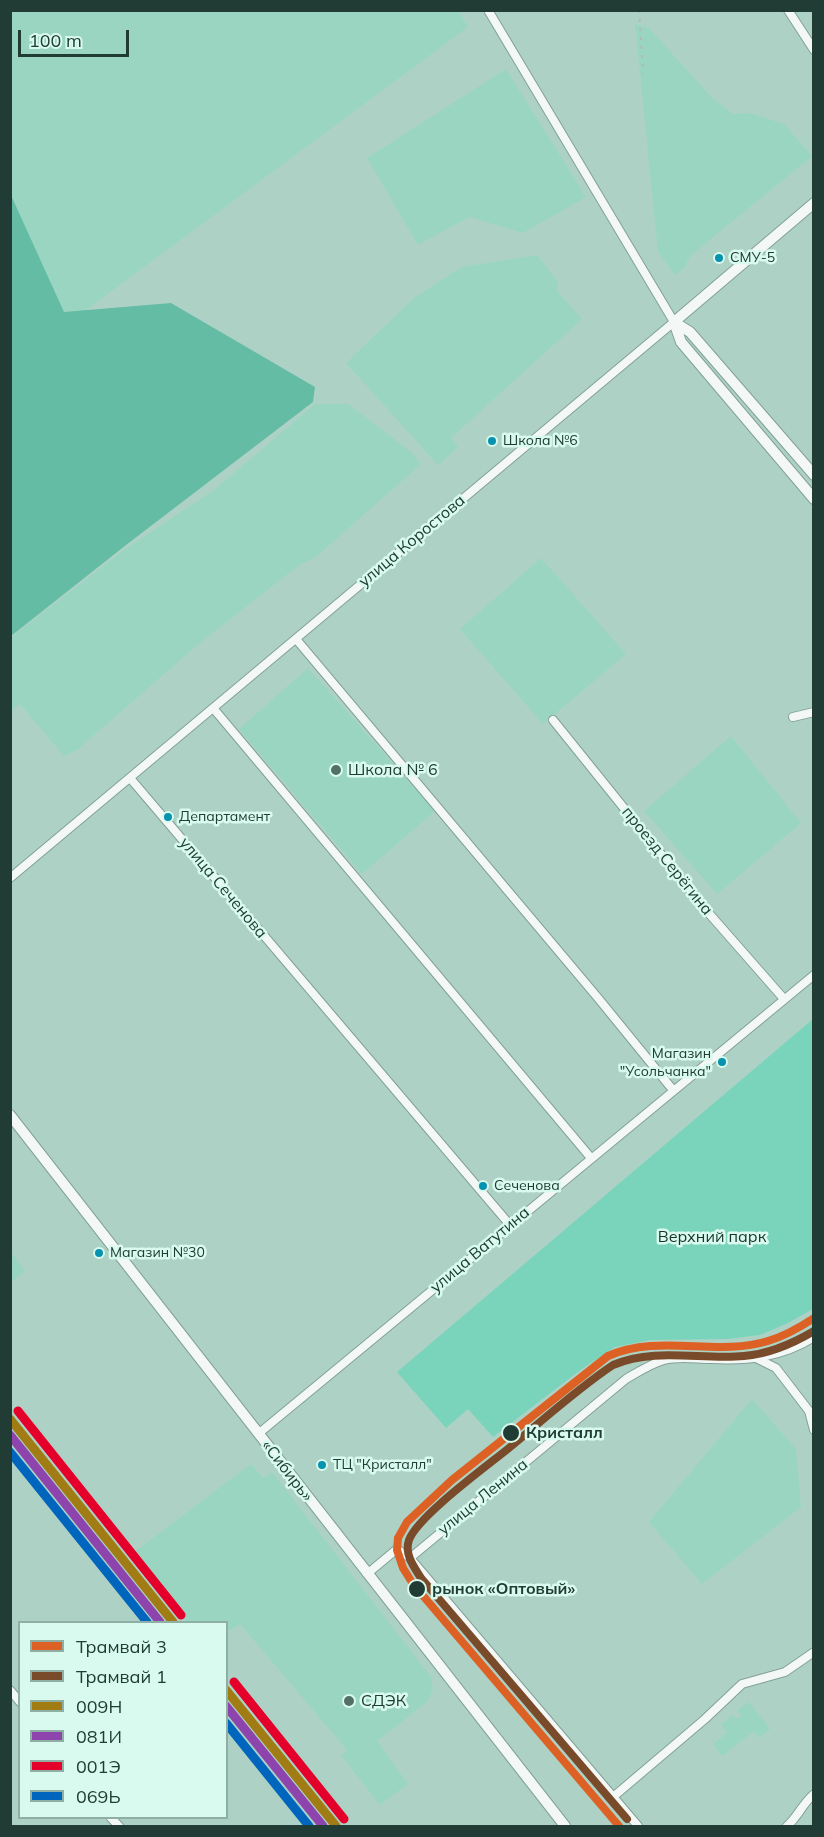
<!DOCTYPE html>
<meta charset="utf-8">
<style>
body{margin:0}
#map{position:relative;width:824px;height:1837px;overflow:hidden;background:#add2c5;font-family:Mulish,sans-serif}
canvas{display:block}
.frame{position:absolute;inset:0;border:12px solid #213c34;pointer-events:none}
.legend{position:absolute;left:18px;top:1621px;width:210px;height:198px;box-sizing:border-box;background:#d9faee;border:2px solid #8faea4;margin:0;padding:8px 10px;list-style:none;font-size:18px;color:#213c34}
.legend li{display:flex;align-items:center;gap:12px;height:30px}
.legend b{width:30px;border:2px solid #8faea4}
.scale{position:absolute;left:18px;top:30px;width:111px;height:27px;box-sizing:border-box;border:3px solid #213c34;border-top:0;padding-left:8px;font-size:18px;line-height:21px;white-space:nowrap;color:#213c34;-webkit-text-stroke:4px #d9faee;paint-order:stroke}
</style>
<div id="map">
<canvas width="824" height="1837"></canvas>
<div class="frame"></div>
<ul class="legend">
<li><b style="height:8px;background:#dd6124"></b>Трамвай 3</li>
<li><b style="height:8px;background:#7a4b2a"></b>Трамвай 1</li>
<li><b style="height:8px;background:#a17c15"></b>009Н</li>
<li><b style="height:8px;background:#8e44ad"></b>081И</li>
<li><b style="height:8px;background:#e4002b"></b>001Э</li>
<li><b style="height:8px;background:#0065bd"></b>069Ь</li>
</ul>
<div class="scale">100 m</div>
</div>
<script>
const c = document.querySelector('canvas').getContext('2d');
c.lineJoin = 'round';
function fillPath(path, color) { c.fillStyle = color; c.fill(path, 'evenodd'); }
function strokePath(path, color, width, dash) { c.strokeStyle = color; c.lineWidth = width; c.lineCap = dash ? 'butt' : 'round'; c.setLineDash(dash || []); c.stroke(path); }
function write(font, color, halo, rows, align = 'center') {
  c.font = font + ' Mulish,sans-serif'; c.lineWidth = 5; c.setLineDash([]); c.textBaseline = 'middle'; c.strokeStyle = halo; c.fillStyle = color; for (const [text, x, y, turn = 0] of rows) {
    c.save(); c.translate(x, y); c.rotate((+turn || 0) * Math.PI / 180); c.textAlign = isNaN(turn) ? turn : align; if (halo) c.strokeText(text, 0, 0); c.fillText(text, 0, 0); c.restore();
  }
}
fillPath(new Path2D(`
 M458,10L468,27L17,361L10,353V11Z
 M635,24L649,28L712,98L733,114L750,113L784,124L812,156L690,256L684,268L675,275L658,252Z
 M506,69L586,197L523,233L469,217L418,245L367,158Z
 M537,255L558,282L557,291L582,319L451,438L458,447L438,465L346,363L415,297L462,267Z
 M315,404H348L411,452L421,464L317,556L298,566L202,641L78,749L64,756L20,704L11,711V637L124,550L214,490Z
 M541,558L626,654L543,724L460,629Z
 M308,668L435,811L362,874L239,729Z
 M731,736L801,823L717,894L644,811Z
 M11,1252L25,1271L11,1282Z
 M752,1399L796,1449L801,1507L702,1584L649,1522Z
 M251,1464L263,1478L272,1472L431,1677L433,1689L428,1701L377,1741L408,1784L380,1805L341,1755L347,1750L240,1624L227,1632L226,1622H187L133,1553Z
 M749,1702L770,1729L759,1738L754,1731L722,1756L713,1744L727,1733L721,1724L733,1715L737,1719L741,1716L737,1710Z`), '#9ad5c2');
fillPath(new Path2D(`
 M813,1019V1309L788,1323L760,1335L727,1339L651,1340L615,1347L579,1371L493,1437L468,1409L446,1428L397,1372Z`), '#79d4bb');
fillPath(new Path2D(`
 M10,193L64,312L171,303L315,387L313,402L126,545L11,636Z`), '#65bca5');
const minor = new Path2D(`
 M788,10L814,50
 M296,639L598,998L673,1090
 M213,708L591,1158
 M793,717L814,712
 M553,720L706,910L784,999
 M130,778L510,1225
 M10,878L674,322L488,10
 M756,1358L776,1368L809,1411L814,1430
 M258,1434L814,975
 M410,1558L626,1379C638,1372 650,1364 664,1360C678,1356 696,1359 711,1359C748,1361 782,1357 814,1337
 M367,1574L397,1549L410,1558L638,1826
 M10,1690L20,1702
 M613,1797L705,1719L742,1684L785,1672L814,1652
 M111,1818L119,1826
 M787,1826C798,1817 802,1804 814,1794`);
const major = new Path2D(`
 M674,322L681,342L814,499
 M674,322L690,332L814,475
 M674,322L814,203
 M10,1115L565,1826`);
strokePath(minor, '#83a097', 10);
strokePath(major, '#83a097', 12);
strokePath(minor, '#f3f8f6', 8);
strokePath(major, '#f3f8f6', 10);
strokePath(new Path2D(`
 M639,10L643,74
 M10,1438L157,1622
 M226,1711L318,1826`), '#b0bab7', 2, [3, 6]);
strokePath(new Path2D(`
 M10,1419L173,1622
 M226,1690L336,1826`), '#a17c15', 9);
strokePath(new Path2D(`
 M10,1435L160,1622
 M226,1706L323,1826`), '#8e44ad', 9);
strokePath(new Path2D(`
 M18,1411L181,1615
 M234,1682L344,1819`), '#e4002b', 9);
strokePath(new Path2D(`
 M10,1452L147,1622
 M226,1723L309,1826`), '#0065bd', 9);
strokePath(new Path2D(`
 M619,1826L413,1584L403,1568L397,1550L398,1538L407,1522L452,1480L608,1356C659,1333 716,1357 768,1341C785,1336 799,1328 814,1318`), '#dd6124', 8);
strokePath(new Path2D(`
 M627,1819L421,1578C414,1567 404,1554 409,1540C418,1516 487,1466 509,1448C543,1420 577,1389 613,1365C654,1347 701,1360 744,1356C770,1354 792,1344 814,1331`), '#7a4b2a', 8);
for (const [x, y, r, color] of [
 [719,258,5,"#0793af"],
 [492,441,5,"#0793af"],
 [336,770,6,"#527067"],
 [168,817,5,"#0793af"],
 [722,1062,5,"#0793af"],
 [483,1186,5,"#0793af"],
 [99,1253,5,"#0793af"],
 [511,1433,9,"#213c34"],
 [322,1465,5,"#0793af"],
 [417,1589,9,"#213c34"],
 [349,1701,6,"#527067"]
]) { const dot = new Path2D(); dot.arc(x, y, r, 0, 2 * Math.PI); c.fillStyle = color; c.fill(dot); strokePath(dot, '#d9faee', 2); }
write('14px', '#213c34', '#d9faee', [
 ["СМУ-5",730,258],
 ["Школа №6",503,441],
 ["Департамент",179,817],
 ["Магазин",711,1054,"right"],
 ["\"Усольчанка\"",711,1072,"right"],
 ["Сеченова",494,1186],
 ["Магазин №30",110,1253],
 ["ТЦ \"Кристалл\"",333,1465]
], 'left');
write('16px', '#213c34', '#d9faee', [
 ["улица Коростова",412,541,-40],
 ["проезд Серёгина",667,861,51],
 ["улица Сеченова",223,888,50],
 ["улица Ватутина",480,1250,-40],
 ["«Сибирь»",287,1471,52],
 ["улица Ленина",483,1497,-39]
]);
write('16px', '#213c34', '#d9faee', [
 ["Школа № 6",348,770],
 ["СДЭК",361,1701]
], 'left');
write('16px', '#19332b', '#d9faee', [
 ["Верхний парк",712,1237]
]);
write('bold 16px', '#213c34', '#d9faee', [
 ["Кристалл",526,1433],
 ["рынок «Оптовый»",432,1589]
], 'left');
</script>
